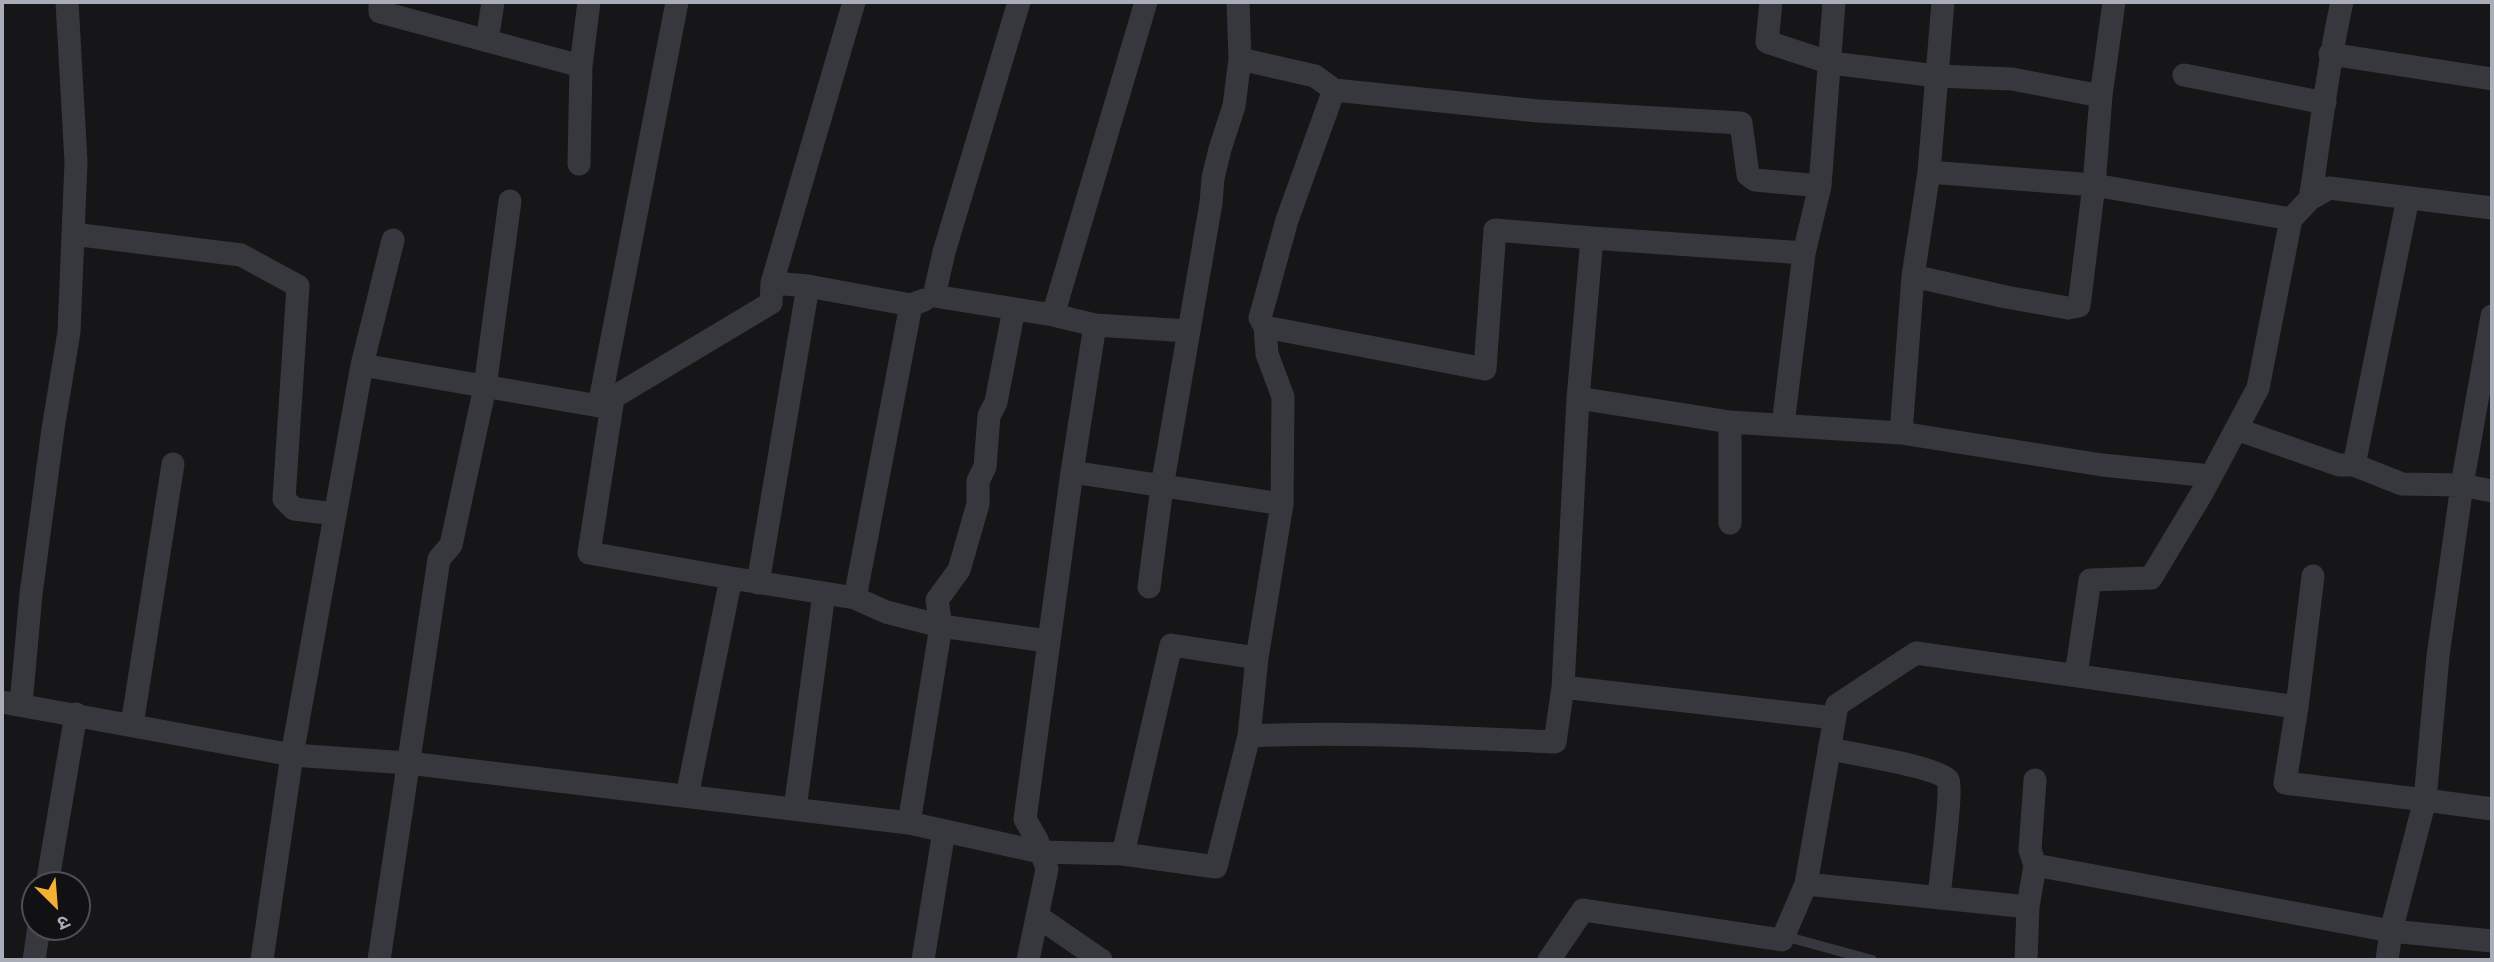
<!DOCTYPE html>
<meta charset="utf-8">
<style>
body{margin:0}
#map{position:relative;width:2494px;height:962px;overflow:hidden;background:#161618;font-family:"IBM Plex Sans","Noto Sans Devanagari",sans-serif}
canvas{display:block}
.frame{position:absolute;inset:0;border:4px solid #a8adb8;pointer-events:none}
.north{position:absolute;left:21px;top:871px;width:70px;height:70px;box-sizing:border-box;background:#111113;border:2px solid #4d4f55;border-radius:50%;rotate:155deg;font-size:19px;font-weight:700;line-height:28px;text-align:center;color:#a8adb8}
.north::after{content:'';display:block;margin:auto;width:24px;height:32px;background:#f2b134;clip-path:polygon(50% 0,100% 100%,50% 72%,0 100%)}
</style>
<div id="map">
<canvas width="2494" height="962"></canvas>
<div class="frame"></div>
<div class="north">उ</div>
</div>
<script>
const c = document.querySelector('canvas').getContext('2d');
c.lineJoin = 'round';
function strokePath(path, color, width, dash) { c.strokeStyle = color; c.lineWidth = width; c.lineCap = dash ? 'butt' : 'round'; c.setLineDash(dash || []); c.stroke(path); }
strokePath(new Path2D(`
 M1784,936L1872,960`), '#37383d', 10);
strokePath(new Path2D(`
 M380,2V12L581,66L589,2
 M1019,2L944,252L934,296L1053,315L1146,2
 M1771,2L1767,42L1831,63L1937,76L2012,79L2101,96
 M2114,2L2101,96L2094,185L2291,219L2310,199L2329,188L2492,208
 M487,41L493,2
 M2330,54L2492,79
 M1240,59L1315,76L1334,90
 M2184,75L2325,103
 M579,164L581,66
 M2310,199C2321,133 2327,67 2342,2
 M73,234L241,255L298,286L284,499L294,509L335,514
 M1592,238L1495,230L1485,369L1265,327L1260,318L1287,220L1334,90L1538,111L1741,123L1748,175L1755,180L1820,186
 M1804,253L1820,186L1834,2
 M1913,276L2006,297L2068,308L2079,306L2094,185L1929,172
 M772,283L808,286L911,305L924,300
 M1053,315L1095,325L1072,472L1282,504L1283,397L1267,354L1265,327
 M1095,325L1188,331
 M362,365L393,240
 M613,398L589,553L731,578
 M599,406L677,2
 M1730,422V523
 M1783,425L1804,253L1592,238L1578,398L1730,422L1901,433L2102,465L2211,476
 M2236,429L2339,465H2354L2402,484L2462,485L2492,491
 M1901,433L1913,276L1929,172L1943,2
 M2354,465L2408,198
 M758,583L808,286
 M1149,587L1162,487L1211,203L1213,178L1220,149L1234,106L1240,59L1238,2
 M855,598L911,305
 M1257,658L1171,645L1123,854L1216,867L1249,736L1257,658L1282,504
 M2076,675L2090,580L2151,578L2202,493L2258,388L2291,219
 M1563,687L1834,718
 M2,702L292,755L362,365L599,406L771,303L772,283L854,2
 M21,704L31,594L53,429L69,332L76,162L67,2
 M2297,707L2313,576
 M132,725L173,464
 M1249,736C1351,731 1453,738 1555,742L1563,687L1578,398
 M1829,749C1850,753 1937,767 1948,780C1953,787 1940,882 1939,898
 M687,796L731,578L855,598L886,612L941,626L1047,641
 M795,809L824,593
 M909,823L941,626L937,600L959,570L978,504V481L985,467L989,416L996,402L1014,309
 M2035,865L2391,931L2492,941
 M47,885L76,714
 M2028,907L2035,865L2030,850L2035,780
 M1037,916L1101,960
 M34,960L39,927
 M262,960L292,755L408,763L909,823L1040,852L1123,854
 M379,960L439,559L451,545L485,387L510,201
 M923,960L944,831
 M1028,960L1047,869L1037,840L1025,819L1072,472
 M1549,960L1583,910L1782,940L1806,884
 M2026,960L2028,907L1806,884L1837,705L1916,653L2297,707L2285,783L2425,800L2438,656L2462,485L2492,316
 M2387,960L2391,931L2425,800L2492,809`), '#37383d', 23);
</script>
